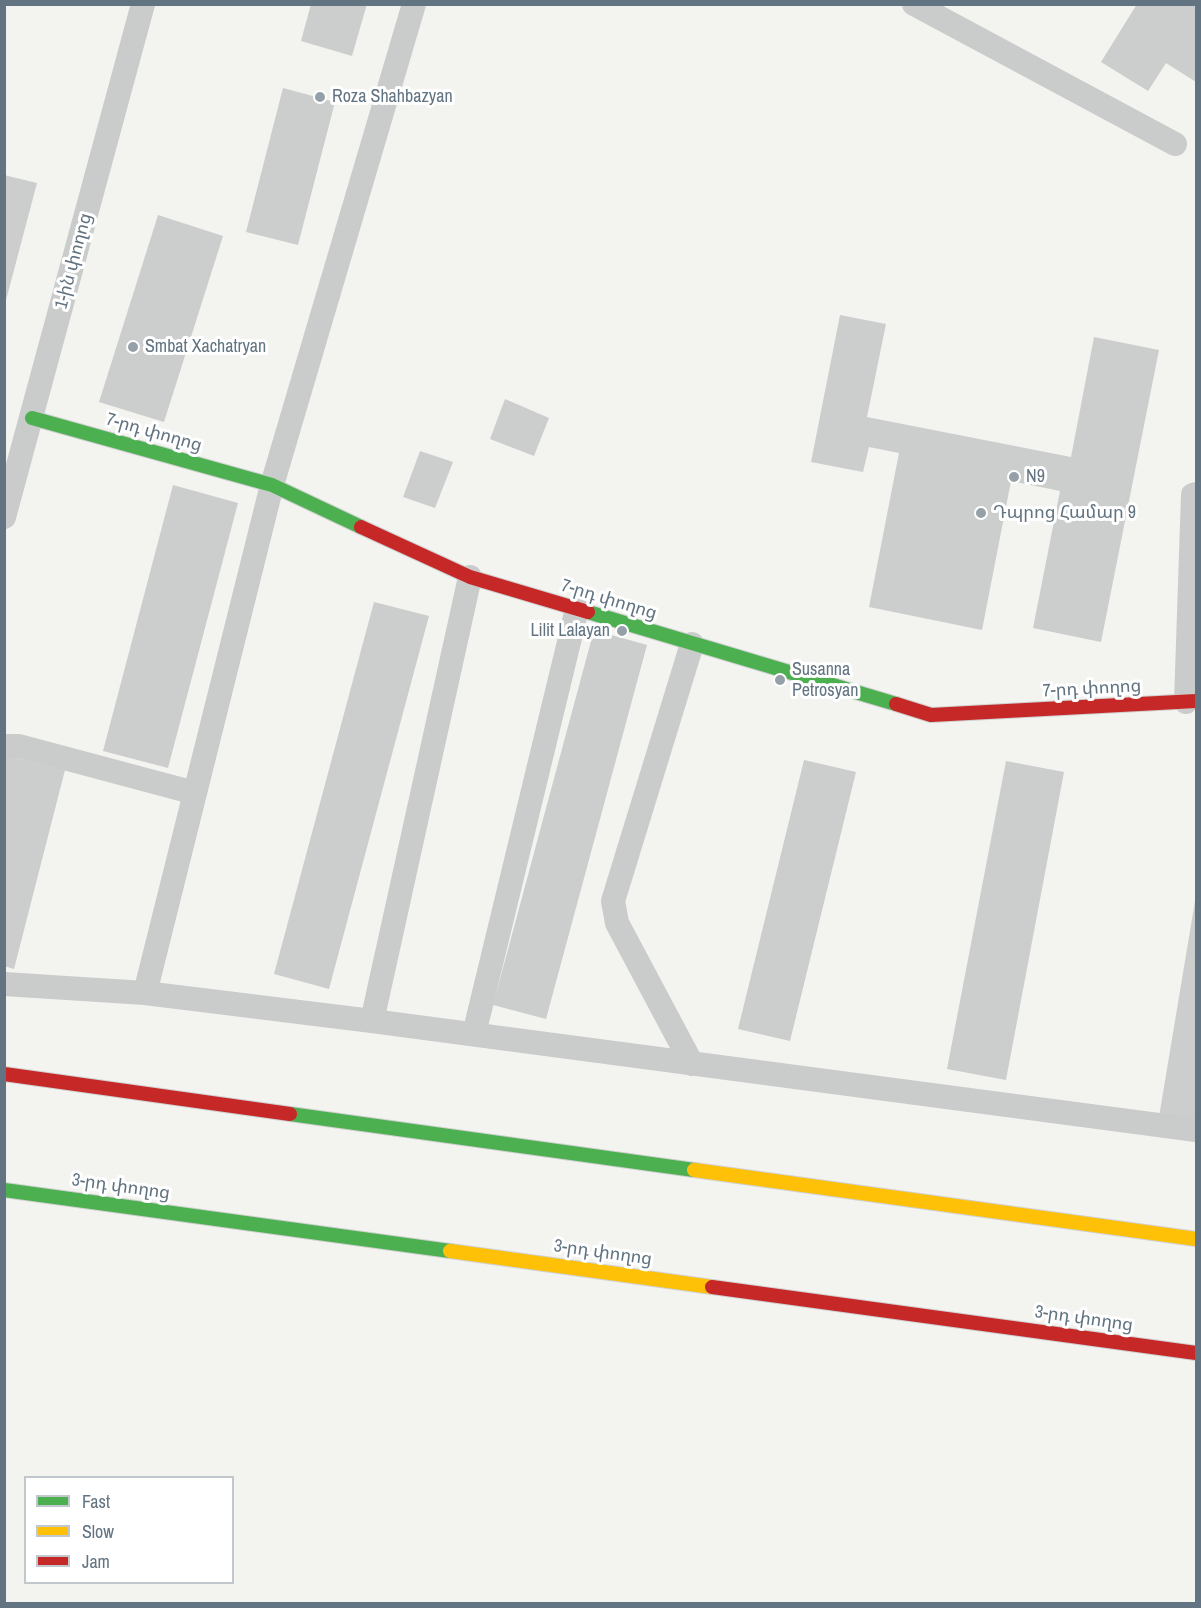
<!DOCTYPE html>
<meta charset="utf-8">
<style>
body{margin:0}
#map{position:relative;width:1201px;height:1608px;overflow:hidden;background:#f3f3f0;font-family:"Archivo Narrow",sans-serif}
canvas{display:block}
.frame{position:absolute;inset:0;border:6px solid #627481;pointer-events:none}
.legend{position:absolute;left:24px;top:1476px;width:210px;height:108px;box-sizing:border-box;background:#fff;border:2px solid #c0c7cd;margin:0;padding:8px 10px;list-style:none;font-size:18px;color:#627481}
.legend li{display:flex;align-items:center;gap:12px;height:30px}
.legend b{width:30px;border:2px solid #c0c7cd}
</style>
<div id="map">
<canvas width="1201" height="1608"></canvas>
<div class="frame"></div>
<ul class="legend">
<li><b style="height:8px;background:#4caf50"></b>Fast</li>
<li><b style="height:8px;background:#ffc107"></b>Slow</li>
<li><b style="height:8px;background:#c62828"></b>Jam</li>
</ul>
</div>
<script>
const c = document.querySelector('canvas').getContext('2d');
c.lineJoin = 'round';
function fillPath(path, color) { c.fillStyle = color; c.fill(path, 'evenodd'); }
function strokePath(path, color, width, dash) { c.strokeStyle = color; c.lineWidth = width; c.lineCap = dash ? 'butt' : 'round'; c.setLineDash(dash || []); c.stroke(path); }
function write(font, color, halo, rows, align = 'center') {
  c.font = font + ' "Archivo Narrow","Noto Sans Armenian",sans-serif'; c.lineWidth = 6; c.setLineDash([]); c.textBaseline = 'middle'; c.strokeStyle = halo; c.fillStyle = color; for (const [text, x, y, turn = 0] of rows) {
    c.save(); c.translate(x, y); c.rotate((+turn || 0) * Math.PI / 180); c.textAlign = isNaN(turn) ? turn : align; if (halo) c.strokeText(text, 0, 0); c.fillText(text, 0, 0); c.restore();
  }
}
fillPath(new Path2D(`
 M311,4H367L352,56L301,41Z
 M1137,4H1196V82L1166,63L1148,91L1101,62Z
 M283,88L335,102L298,245L246,232Z
 M4,175L37,183L5,304H4Z
 M158,215L223,236L164,422L99,402Z
 M840,315L886,324L867,417L1071,457L1094,337L1159,350L1101,642L1033,628L1060,491L1011,481L982,630L869,607L899,453L869,447L863,472L811,462Z
 M505,399L549,418L534,456L490,439Z
 M420,451L453,462L435,508L403,497Z
 M173,485L238,503L168,768L103,751Z
 M374,602L429,616L329,989L274,974Z
 M594,630L647,645L546,1019L493,1005Z
 M6,755L65,770L14,969L4,966Z
 M804,760L856,772L790,1041L738,1029Z
 M1006,761L1064,772L1006,1080L947,1069Z
 M1195,901H1196V1123L1159,1117Z`), '#cccece');
const fast = new Path2D(`
 M32,418L272,485L361,527
 M588,612L896,704
 M290,1114L694,1170
 M4,1190L450,1251`);
const slow = new Path2D(`
 M694,1170L1196,1239
 M450,1251L712,1287`);
const jam = new Path2D(`
 M361,527L470,577L588,612
 M896,704L931,715L1196,701
 M4,1074L290,1114
 M712,1287L1196,1353`);
strokePath(fast, '#cfd1d0', 16);
strokePath(slow, '#cfd1d0', 16);
strokePath(jam, '#cfd1d0', 16);
strokePath(new Path2D(`
 M914,4L1175,144
 M4,517L143,4
 M1186,702L1193,495L1196,494
 M4,746H19L195,793
 M4,984L145,993L372,1021L1196,1130
 M145,993L272,485L414,4
 M372,1021L470,577
 M474,1034L577,609
 M692,1064L617,923L613,901L692,644`), '#cacccc', 24);
strokePath(fast, '#4caf50', 14);
strokePath(slow, '#ffc107', 14);
strokePath(jam, '#c62828', 14);
for (const [x, y, r, color] of [
 [320,97,6,"#95a0a8"],
 [133,347,6,"#95a0a8"],
 [1014,477,6,"#95a0a8"],
 [981,513,6,"#95a0a8"],
 [622,631,6,"#95a0a8"],
 [780,680,6,"#95a0a8"]
]) { const dot = new Path2D(); dot.arc(x, y, r, 0, 2 * Math.PI); c.fillStyle = color; c.fill(dot); strokePath(dot, '#fff', 2); }
write('18px', '#627481', '#fff', [
 ["Roza Shahbazyan",332,97],
 ["Smbat Xachatryan",145,347],
 ["N9",1026,477],
 ["Դպրոց Համար 9",993,513],
 ["Lilit Lalayan",610,631,"right"],
 ["Susanna",792,670],
 ["Petrosyan",792,691]
], 'left');
write('18px', '#627481', '#fff', [
 ["1-ին փողոց",74,261,-75],
 ["7-րդ փողոց",154,433,16],
 ["7-րդ փողոց",609,600,17],
 ["7-րդ փողոց",1092,689,-3],
 ["3-րդ փողոց",121,1187,8],
 ["3-րդ փողոց",603,1253,8],
 ["3-րդ փողոց",1084,1319,8]
]);
</script>
